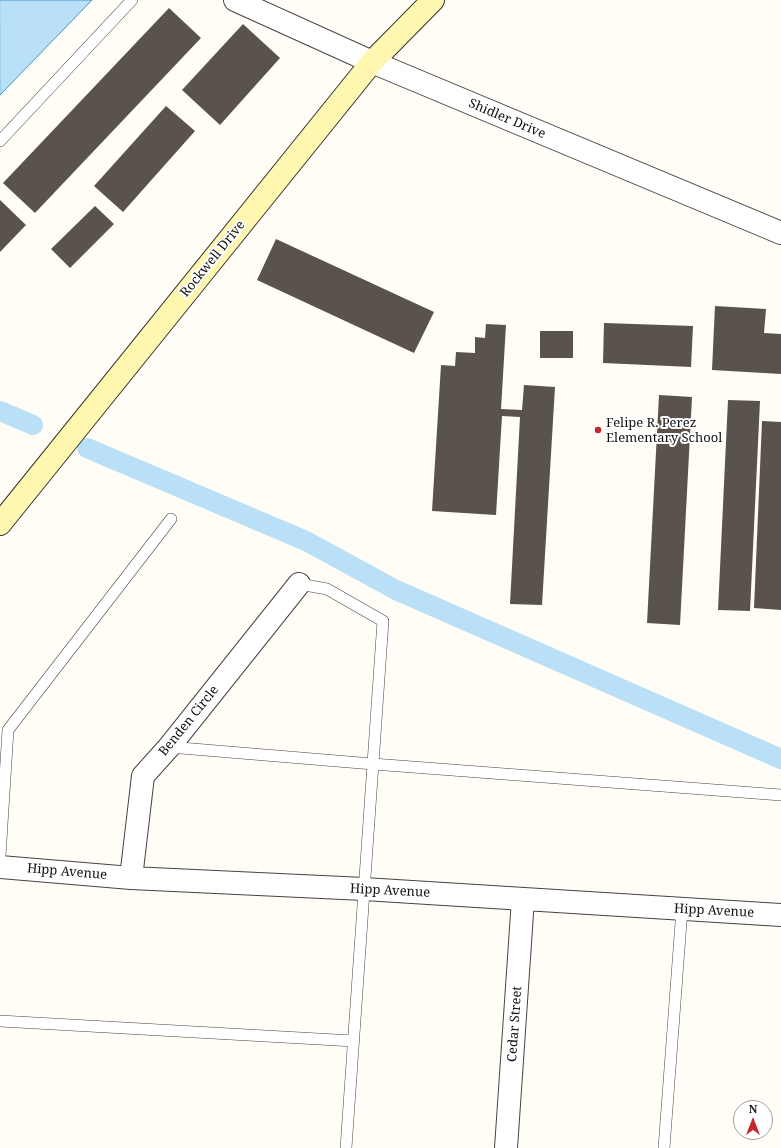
<!DOCTYPE html>
<style>
body{margin:0}
#map{position:relative;width:781px;height:1148px;overflow:hidden;background:#fffdf5;font-family:"Noto Serif",serif}
canvas{display:block}
.north{position:absolute;left:733px;top:1100px;width:40px;height:40px;box-sizing:border-box;background:#fff;border:1px solid #a0a0a0;border-radius:50%;rotate:0deg;font-size:11px;font-weight:700;line-height:16px;text-align:center;color:#111}
.north::after{content:'';display:block;margin:auto;width:14px;height:18px;background:#c4262e;clip-path:polygon(50% 0,100% 100%,50% 72%,0 100%)}
</style>
<div id="map">
<canvas width="781" height="1148"></canvas>
<div class="north">N</div>
</div>
<script>
const c = document.querySelector('canvas').getContext('2d');
c.lineJoin = 'round';
function fillPath(path, color) { c.fillStyle = color; c.fill(path, 'evenodd'); }
function strokePath(path, color, width, dash) { c.strokeStyle = color; c.lineWidth = width; c.lineCap = dash ? 'butt' : 'round'; c.setLineDash(dash || []); c.stroke(path); }
function write(font, color, halo, rows, align = 'center') {
  c.font = font + ' "Noto Serif",serif'; c.lineWidth = 4; c.setLineDash([]); c.textBaseline = 'middle'; c.strokeStyle = halo; c.fillStyle = color; for (const [text, x, y, turn = 0] of rows) {
    c.save(); c.translate(x, y); c.rotate((+turn || 0) * Math.PI / 180); c.textAlign = isNaN(turn) ? turn : align; if (halo) c.strokeText(text, 0, 0); c.fillText(text, 0, 0); c.restore();
  }
}
const water = new Path2D(`
 M0,0H92L0,95Z`);
fillPath(water, '#b9e0f7');
strokePath(water, '#3f96cf', 1);
strokePath(new Path2D(`
 M0,411L33,425
 M87,448L306,541L396,590L781,759`), '#b9e0f7', 20);
fillPath(new Path2D(`
 M169,8L201,38L35,213L3,183Z
 M243,24L280,58L220,125L182,90Z
 M166,106L195,131L123,212L94,186Z
 M0,200L26,225L0,252Z
 M95,206L114,224L70,268L51,249Z
 M276,239L434,312L414,353L257,280Z
 M715,306L766,309L764,333L781,334V374L712,370Z
 M604,323L693,326L691,367L603,363Z
 M486,324L506,325L501,409L522,410L524,385L555,387L542,605L510,604L520,417L502,416L496,515L432,511L441,365L455,366L456,352L475,353V337L485,338Z
 M540,331H573V358H540Z
 M659,395L692,397L680,625L647,623Z
 M728,400L760,401L750,611L718,610Z
 M762,421L781,422V610L754,608Z`), '#5a524d');
const lane = new Path2D(`
 M0,141L132,0
 M299,584L327,589L383,621L346,1148
 M169,747L373,764L781,795
 M0,856L8,730L171,519
 M0,1021L354,1041
 M664,1148L682,909`);
const street = new Path2D(`
 M235,0L372,62L781,233
 M0,867L131,878L364,889L781,915
 M131,878L143,776L169,747L299,584
 M506,1148L523,899`);
const secondary = new Path2D(`
 M0,524L372,62L433,0`);
strokePath(lane, '#444', 12);
strokePath(street, '#444', 24);
strokePath(secondary, '#333', 24);
strokePath(lane, '#fff', 11);
strokePath(street, '#fff', 22);
strokePath(secondary, '#fff6b0', 22);
for (const [x, y, r, color] of [
 [598,430,4,"#c4262e"]
]) { const dot = new Path2D(); dot.arc(x, y, r, 0, 2 * Math.PI); c.fillStyle = color; c.fill(dot); strokePath(dot, '#fff', 1.5); }
write('13px', '#111', '#fff', [
 ["Shidler Drive",507,119,23],
 ["Rockwell Drive",213,259,-51],
 ["Benden Circle",189,721,-51],
 ["Hipp Avenue",67,872,5],
 ["Hipp Avenue",390,891,3],
 ["Hipp Avenue",714,911,3],
 ["Cedar Street",515,1024,-86]
]);
write('13px', '#111', '#fff', [
 ["Felipe R. Perez",606,423],
 ["Elementary School",606,438]
], 'left');
</script>
